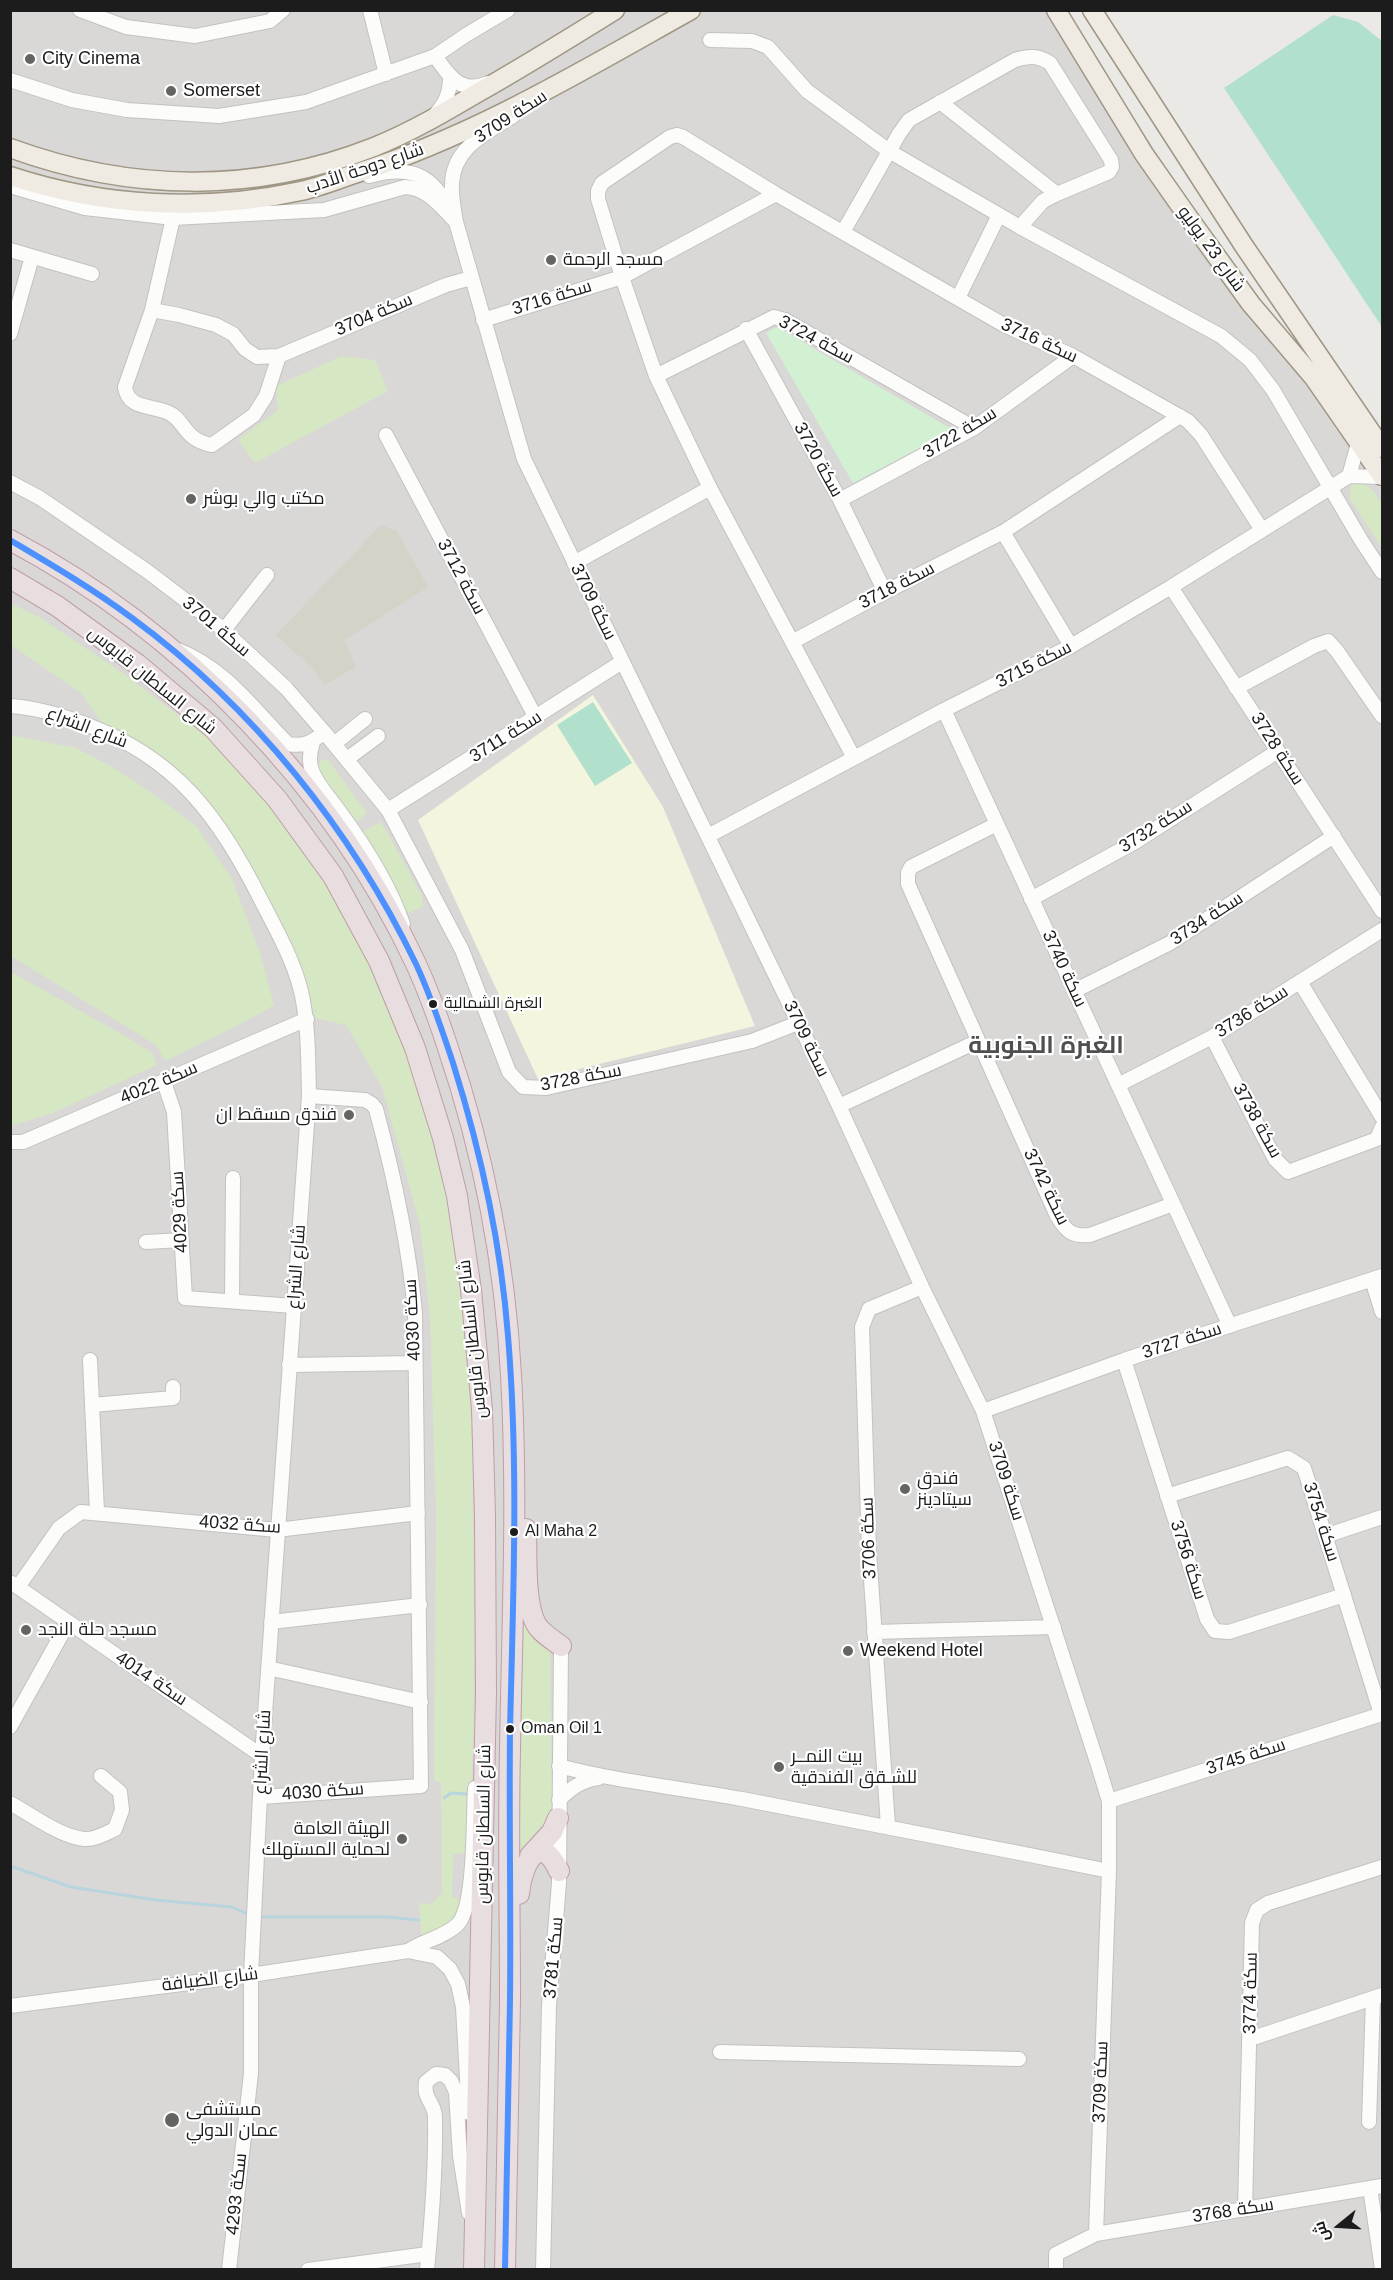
<!DOCTYPE html>
<meta charset="utf-8">
<style>
body{margin:0}
#map{position:relative;width:1393px;height:2280px;overflow:hidden;background:#eae9e5;font-family:Helvetica,Cairo,sans-serif}
canvas{display:block}
.frame{position:absolute;inset:0;border:12px solid #1c1c1c;pointer-events:none}
.north{position:absolute;left:1309px;top:2196px;width:60px;height:60px;-webkit-text-stroke:4px #fff;paint-order:stroke;rotate:252deg;font-size:16px;font-weight:700;line-height:24px;text-align:center;color:#1c1c1c}
.north::after{content:'';display:block;margin:auto;width:21px;height:27px;background:#1c1c1c;clip-path:polygon(50% 0,100% 100%,50% 72%,0 100%)}
</style>
<div id="map">
<canvas width="1393" height="2280"></canvas>
<div class="frame"></div>
<div class="north">ش</div>
</div>
<script>
const c = document.querySelector('canvas').getContext('2d');
c.lineJoin = 'round';
function fillPath(path, color) { c.fillStyle = color; c.fill(path, 'evenodd'); }
function strokePath(path, color, width, dash) { c.strokeStyle = color; c.lineWidth = width; c.lineCap = dash ? 'butt' : 'round'; c.setLineDash(dash || []); c.stroke(path); }
function write(font, color, halo, rows, align = 'center') {
  c.font = font + ' Helvetica,Cairo,sans-serif'; c.lineWidth = 4.5; c.setLineDash([]); c.textBaseline = 'middle'; c.strokeStyle = halo; c.fillStyle = color; for (const [text, x, y, turn = 0] of rows) {
    c.save(); c.translate(x, y); c.rotate((+turn || 0) * Math.PI / 180); c.textAlign = isNaN(turn) ? turn : align; if (halo) c.strokeText(text, 0, 0); c.fillText(text, 0, 0); c.restore();
  }
}
fillPath(new Path2D(`
 M11,11H1063L1205,226L1289,337L1382,468V2269L11,2270Z`), '#d9d8d6');
fillPath(new Path2D(`
 M593,695L663,807L755,1026L538,1079L418,820Z`), '#f4f5df');
fillPath(new Path2D(`
 M366,87L391,115L296,151L199,157L119,153L53,136L11,119L10,88L69,110L128,121L209,126L253,122L310,107Z
 M679,149H687L755,187L757,194L754,197L633,260L615,186L670,151Z
 M1329,495L1333,502L1232,564L1228,557Z
 M10,717L42,719L101,739L137,759L159,776L155,788L120,766L74,744L42,735L11,730Z
 M551,1881L623,1897L601,2003L737,2031L733,2106H687V2115L576,2117L577,2179H592L588,2269L532,2270L536,2035Z
 M235,1962L237,1974L11,2003L10,1990Z
 M401,2082L404,2114L330,2119L328,2087Z
 M315,2178L318,2257L261,2265L255,2188Z`), '#d8d8d6');
fillPath(new Path2D(`
 M381,525L397,531L428,587L345,640L356,667L324,685L312,668L276,635Z`), '#d3d3c7');
fillPath(new Path2D(`
 M342,356L375,360L388,391L255,463L238,440L278,410L276,386Z
 M1362,483C1389,497 1383,522 1382,548L1350,499L1351,484Z
 M10,603L39,617L124,674L206,736L268,804L324,882L367,960L403,1043L430,1132L455,1231L472,1388L474,1688L472,1779L467,1853L453,1854L452,1897L464,1900L457,1921L422,1941L419,1903L431,1904L442,1893L441,1783L434,1780L436,1514L430,1316L420,1225L382,1087L346,1025L311,1017L304,987L200,797L106,729L81,693L11,645Z
 M10,735L76,748L114,768L158,797L196,826L232,879L260,953L274,1005C239,1026 202,1042 165,1061L156,1045L11,956Z
 M323,759L329,761L367,813L353,825L318,774V764Z
 M381,822L422,895L423,907L408,913L360,833Z
 M11,972L127,1037L152,1053L157,1065L53,1113L11,1126Z
 M520,1616L550,1648L552,1814L517,1854Z`), '#d6e7c4');
fillPath(new Path2D(`
 M777,327L953,430L853,483L766,333Z`), '#d2f1d3');
fillPath(new Path2D(`
 M1333,15L1358,22L1382,41V327L1224,88Z
 M593,702L632,763L595,786L557,725Z`), '#b1e1cd');
strokePath(new Path2D(`
 M444,1798L451,1793L466,1794
 M13,1867L71,1887L156,1900L232,1907L249,1915
 M262,1917H388L418,1920`), '#b8d5dd', 3);
const minor = new Path2D(`
 M80,10L126,27L195,36L270,21L283,10
 M370,10L386,74
 M710,40L752,41L768,47L807,91L889,151L1020,227L1221,336L1250,360L1273,390L1361,540L1382,572
 M435,56C449,76 461,95 488,83
 M10,80L72,100L127,110L219,116L306,102L435,56L466,35L508,10
 M940,102L1057,194L1043,201L1020,227
 M435,115C445,103 450,94 450,77
 M513,116C486,133 453,148 452,184C451,196 454,210 456,222L524,459L839,1106L922,1287L983,1411L1098,1765L1109,1801V1871L1096,2234
 M369,176C404,166 429,171 446,204
 M10,186L85,208L173,218L324,210L405,187C428,188 441,207 456,222
 M173,218L152,310L125,387C128,409 150,405 167,412C185,419 183,440 212,445L254,415L266,396L279,356
 M843,232L899,134L909,120L1015,60C1029,56 1037,55 1050,63L1111,160L1112,167L1109,172L1057,194
 M10,250L92,274
 M958,298L999,215
 M152,310L179,315L216,325L233,334L245,349L257,357L279,356L446,285L471,278
 M483,320L622,277L776,194
 M746,329L840,500L885,592
 M10,334L32,257
 M656,376L774,317L785,320L974,428
 M386,435L536,718
 M1349,476L1359,440
 M10,482L40,498L147,571L219,626L286,688L324,732L388,810L462,950L509,1072L523,1087L546,1088L752,1041L798,1023
 M840,500L974,428L1073,356
 M1003,532L1071,646
 M574,563L710,488
 M1171,587L1382,911
 M224,630L267,575
 M792,642L885,592L1003,532L1180,416
 M178,650C226,669 253,709 288,744C299,746 310,744 318,737
 M1236,688L1314,646L1328,641L1337,651L1382,716
 M10,706C37,708 61,715 85,724C177,758 218,816 261,900C276,929 293,959 301,991C309,1026 308,1061 309,1096L262,1756L251,1975V2073L229,2270
 M944,710L1230,1326
 M313,742C310,753 308,762 313,773C320,789 333,801 342,815C367,849 389,884 403,924
 M334,744L365,719
 M854,758L710,488L656,376L622,277L598,199V191L602,183L670,137L677,135L683,137L776,194L1004,325L1073,356L1188,421L1201,435L1262,530
 M347,759L378,736
 M388,810L622,662
 M997,824L911,867L908,873V884L1057,1216C1066,1231 1072,1237 1090,1235L1173,1204
 M708,836L944,710L1071,646L1171,587L1349,476L1382,477
 M1031,899L1135,842L1278,751
 M1300,982L1382,1117
 M1074,991L1170,943L1334,836
 M1212,1037L1275,1159L1288,1172L1377,1139L1382,1127
 M164,1082L174,1112L185,1298L294,1306
 M1118,1085L1212,1037L1382,930
 M839,1106L978,1041
 M10,1142H23L307,1019
 M146,1242L182,1240
 M1372,1280L1382,1312
 M232,1301L233,1178
 M90,1360L97,1512
 M1124,1360L1207,1619L1215,1631L1229,1632L1344,1595
 M289,1365L416,1363
 M92,1405L173,1398V1387
 M983,1411L1124,1360L1382,1276
 M1167,1496L1288,1458L1304,1468L1381,1714
 M1325,1536L1382,1517
 M12,1583L262,1756
 M18,1587L59,1528L81,1512L277,1530L418,1513
 M271,1622L420,1605
 M874,1632L1054,1627
 M268,1668L421,1702
 M10,1727L68,1623
 M559,1766C619,1782 681,1788 742,1799C865,1822 987,1846 1109,1871
 M261,1797L421,1786L415,1313C409,1243 394,1176 376,1109L372,1104L365,1100L309,1096
 M559,1800C571,1788 582,1780 599,1778
 M1109,1801L1382,1714
 M10,1803C30,1814 61,1837 84,1839C95,1840 106,1833 115,1829L122,1810L120,1792L101,1776
 M888,1826L869,1551L862,1327L869,1309L922,1287
 M408,1951C424,1940 443,1938 457,1925C476,1907 473,1816 475,1788
 M10,2006L251,1975L408,1951L437,1957L450,1969L458,1984L463,2007L469,2113
 M1250,2039L1382,1995
 M720,2052L1019,2059
 M1369,2122L1373,1998
 M1370,2188L1382,2269
 M1245,2209L1252,1923L1257,1910L1268,1903L1382,1867
 M308,2270L428,2254
 M427,2270C432,2219 436,2167 435,2116C434,2102 423,2099 426,2082L436,2074L445,2075L451,2081L456,2092L460,2156L469,2213
 M543,2270L549,2006L559,1883L561,1646
 M1056,2270V2254L1096,2234L1382,2186`);
const major = new Path2D(`
 M1056,10L1144,154L1191,221L1251,304L1314,378L1382,476
 M1092,10L1244,246L1382,448
 M10,148C130,192 255,194 374,147C411,132 445,112 479,92C525,66 570,38 615,10
 M10,176C104,207 204,212 301,191C320,187 339,179 357,173C476,135 582,71 691,10`);
const highway = new Path2D(`
 M10,540C182,631 334,787 416,964C428,990 438,1018 447,1045C483,1151 505,1262 511,1375C518,1499 512,1625 510,1750C508,1833 510,1917 510,2000C509,2090 506,2180 505,2270
 M10,578L57,606L137,664L213,728L277,799L333,876L379,961L415,1048L443,1138L457,1196L471,1290L482,1409L485,1516L486,1692L474,2270
 M526,1529C527,1555 524,1602 536,1624C541,1633 553,1640 561,1646
 M530,1856L552,1832L558,1818
 M519,1894C521,1867 539,1828 559,1871`);
strokePath(minor, '#c3c2c1', 16);
strokePath(major, '#9f9683', 21);
strokePath(highway, '#be9ea6', 22);
strokePath(minor, '#fcfcfb', 14);
strokePath(major, '#efebe3', 18);
strokePath(highway, '#e9dedf', 20);
strokePath(new Path2D(`
 M10,540C52,565 93,589 132,618C253,707 351,829 416,964C431,996 442,1030 453,1063C481,1152 501,1244 508,1336C519,1468 513,1599 510,1731C509,1821 511,1910 510,2000C509,2090 506,2180 505,2270`), '#4c91ff', 6);
for (const [x, y, r, color] of [
 [30,59,6,"#646462"],
 [171,91,6,"#646462"],
 [551,260,6,"#646462"],
 [191,499,6,"#646462"],
 [433,1004,5,"#1c1c1c"],
 [349,1115,6,"#646462"],
 [905,1489,6,"#646462"],
 [514,1532,5,"#1c1c1c"],
 [26,1630,6,"#646462"],
 [848,1651,6,"#646462"],
 [510,1729,5,"#1c1c1c"],
 [779,1767,6,"#646462"],
 [402,1839,6,"#646462"],
 [172,2120,8,"#646462"]
]) { const dot = new Path2D(); dot.arc(x, y, r, 0, 2 * Math.PI); c.fillStyle = color; c.fill(dot); strokePath(dot, '#fff', 2); }
write('16px', '#1c1c1c', '#fff', [
 ["الغبرة الشمالية",444,1004],
 ["Al Maha 2",525,1532],
 ["Oman Oil 1",521,1729]
], 'left');
write('18px', '#1c1c1c', '#fff', [
 ["City Cinema",42,59],
 ["Somerset",183,91],
 ["مسجد الرحمة",563,260],
 ["مكتب والي بوشر",203,499],
 ["فندق مسقط ان",337,1115,"right"],
 ["فندق",917,1479],
 ["سيتادينز",917,1500],
 ["مسجد حلة النجد",38,1630],
 ["Weekend Hotel",860,1651],
 ["بيت النمــر",791,1757],
 ["للشـقق الفندقية",791,1778],
 ["الهيئة العامة",390,1829,"right"],
 ["لحماية المستهلك",390,1850,"right"],
 ["مستشفى",186,2110],
 ["عمان الدولي",186,2131]
], 'left');
write('18px', '#1c1c1c', '#fff', [
 ["سكة 3709",511,117,-33],
 ["شارع دوحة الأدب",365,169,-19],
 ["شارع 23 يوليو",1211,249,54],
 ["سكة 3716",552,298,-17],
 ["سكة 3704",374,315,-23],
 ["سكة 3724",816,340,28],
 ["سكة 3716",1039,341,25],
 ["سكة 3722",960,433,-31],
 ["سكة 3720",818,460,61],
 ["سكة 3712",461,577,62],
 ["سكة 3718",897,586,-27],
 ["سكة 3709",593,602,64],
 ["سكة 3701",216,627,40],
 ["سكة 3715",1034,665,-27],
 ["شارع السلطان قابوس",152,681,39],
 ["شارع الشراع",87,728,21],
 ["سكة 3711",506,737,-32],
 ["سكة 3728",1277,749,57],
 ["سكة 3732",1156,827,-32],
 ["سكة 3734",1207,919,-33],
 ["سكة 3740",1064,969,65],
 ["سكة 3736",1252,1012,-32],
 ["سكة 3709",806,1039,64],
 ["سكة 3728",581,1078,-11],
 ["سكة 4022",159,1083,-23],
 ["سكة 3738",1257,1121,61],
 ["سكة 3742",1046,1187,64],
 ["سكة 4029",180,1212,-93],
 ["شارع الشراع",297,1267,-86],
 ["سكة 4030",413,1320,-93],
 ["شارع السلطان قابوس",473,1339,-96],
 ["سكة 3727",1182,1341,-18],
 ["سكة 3709",1006,1481,72],
 ["سكة 3754",1321,1522,72],
 ["سكة 4032",240,1525,4],
 ["سكة 3706",869,1538,-92],
 ["سكة 3756",1188,1560,72],
 ["سكة 4014",151,1679,34],
 ["شارع الشراع",263,1752,-87],
 ["سكة 3745",1246,1757,-18],
 ["سكة 4030",323,1792,-4],
 ["شارع السلطان قابوس",484,1824,-89],
 ["سكة 3781",554,1958,-85],
 ["شارع الضيافة",210,1980,-7],
 ["سكة 3774",1251,1993,-89],
 ["سكة 3709",1101,2082,-88],
 ["سكة 4293",237,2194,-84],
 ["سكة 3768",1233,2211,-9]
]);
write('bold 24px', '#4f4f4f', '#fff', [
 ["الغبرة الجنوبية",1046,1046]
]);
</script>
